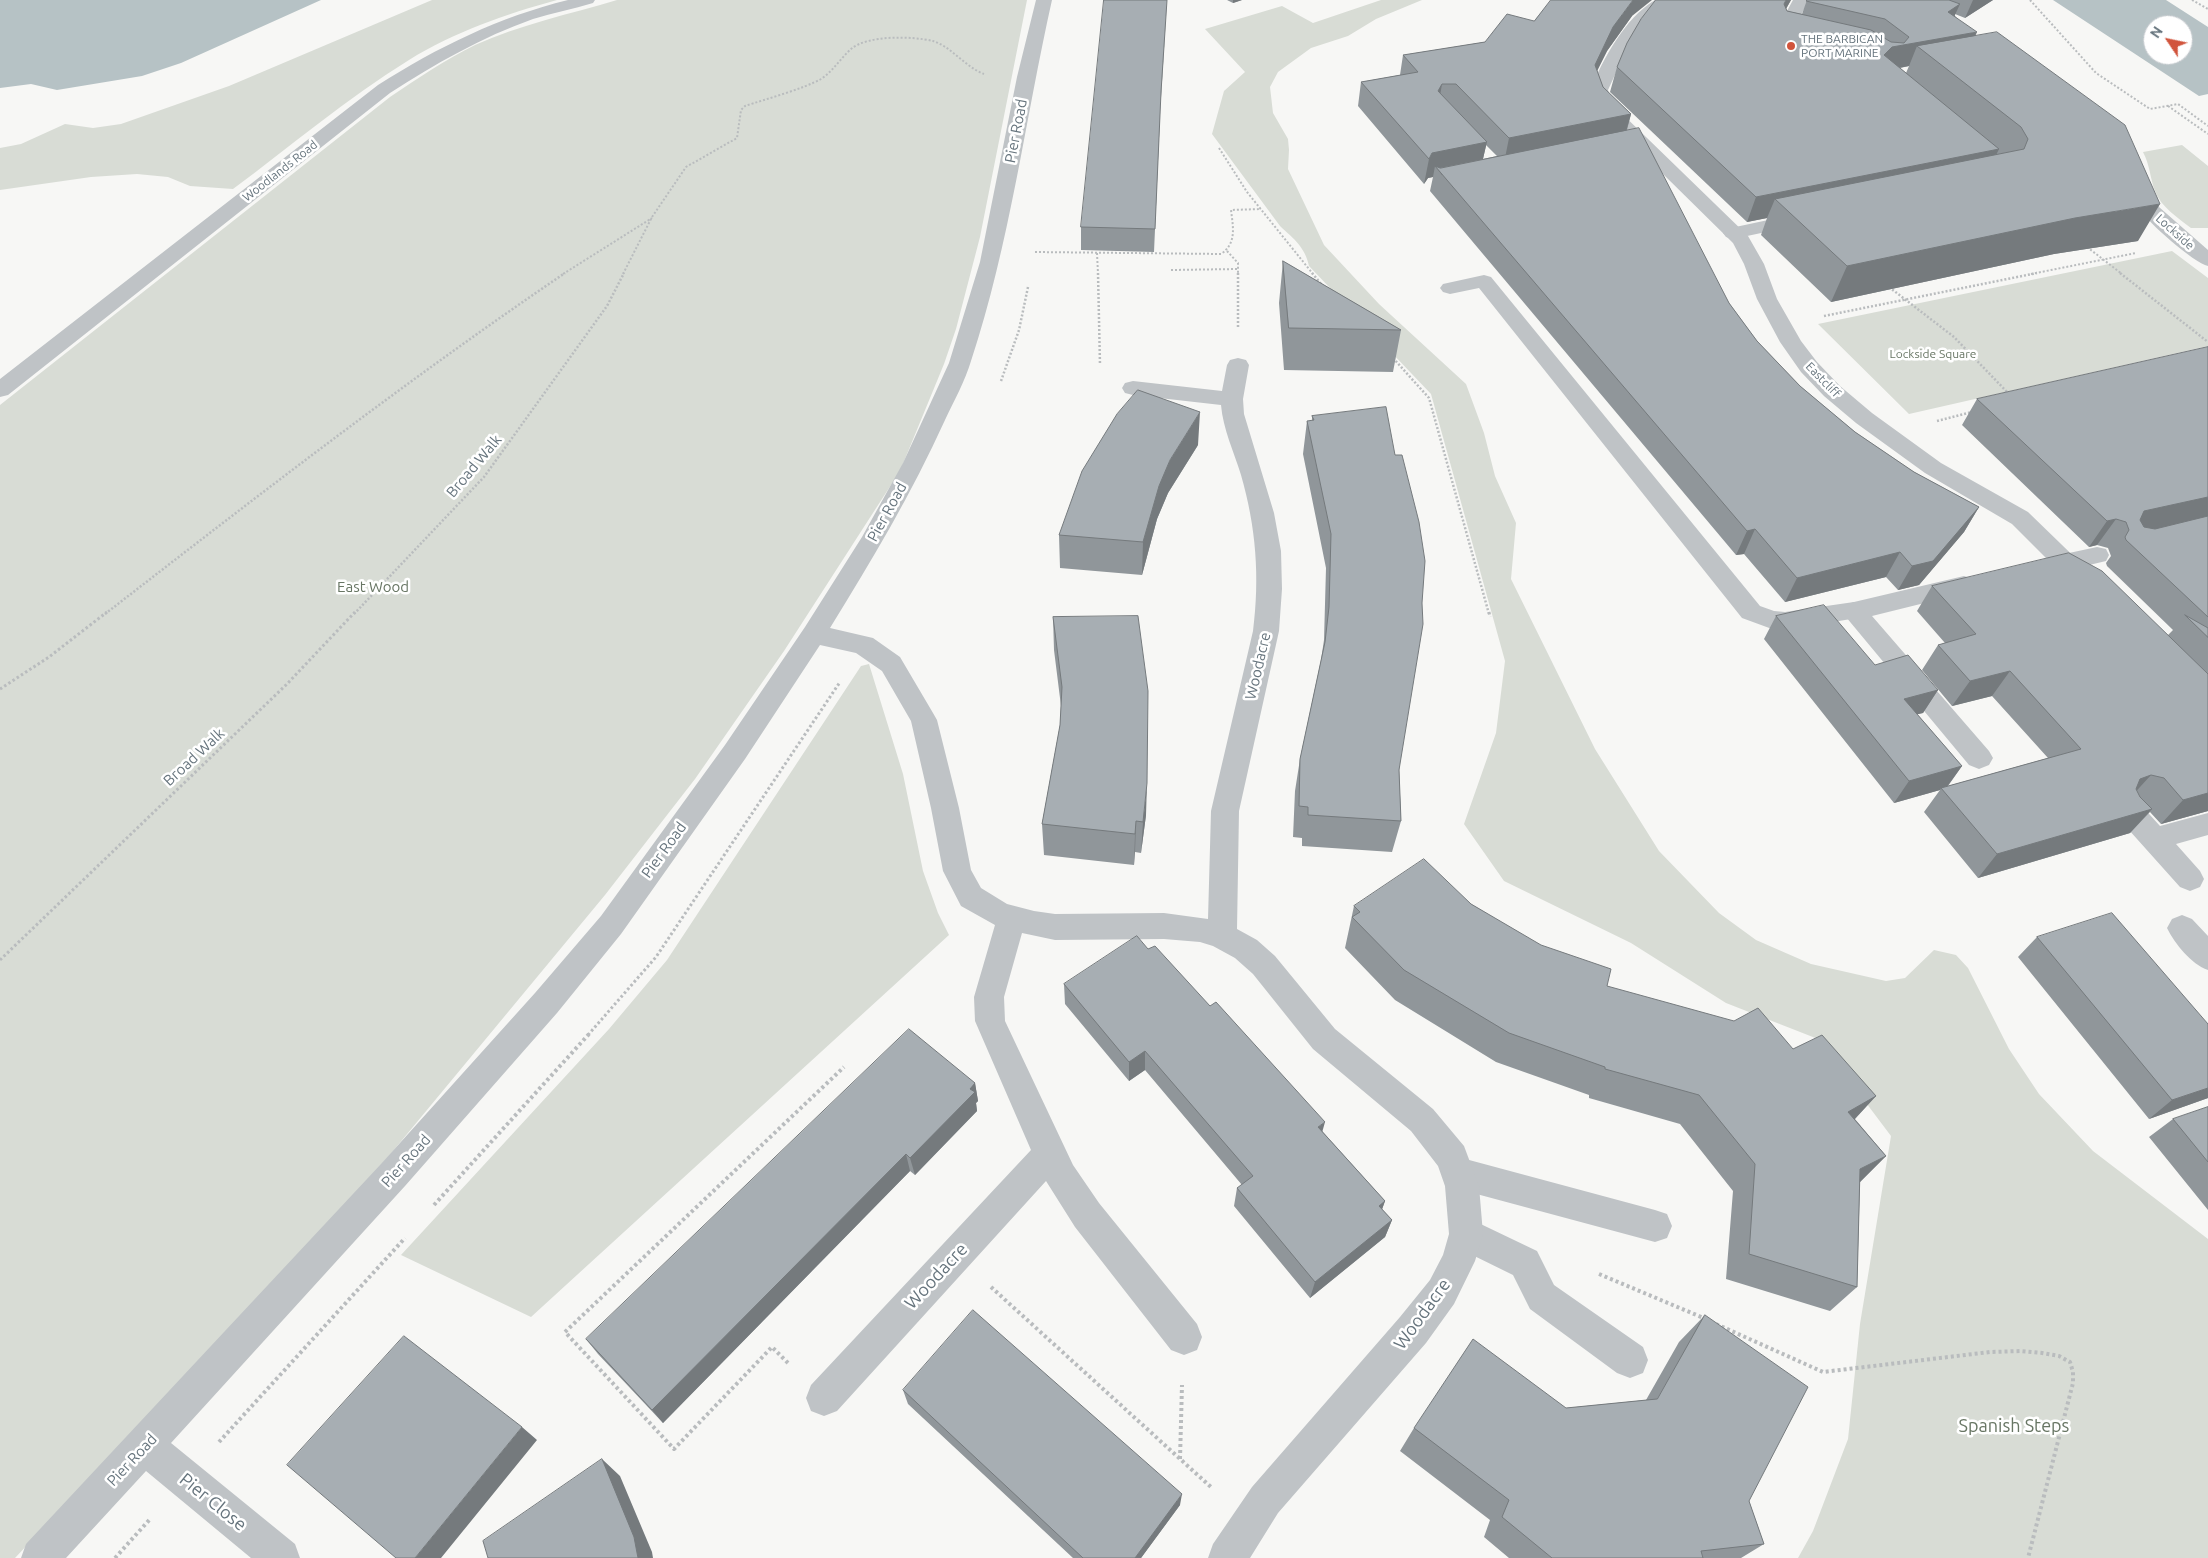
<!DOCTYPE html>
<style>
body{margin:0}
#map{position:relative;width:2208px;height:1558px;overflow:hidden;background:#f7f7f5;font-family:Ubuntu,sans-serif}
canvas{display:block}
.north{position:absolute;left:2143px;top:15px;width:50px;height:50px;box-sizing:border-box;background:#fff;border:1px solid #c2c7cb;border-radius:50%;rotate:304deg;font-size:14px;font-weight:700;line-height:20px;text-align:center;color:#66747d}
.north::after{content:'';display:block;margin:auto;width:18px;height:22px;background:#d1543c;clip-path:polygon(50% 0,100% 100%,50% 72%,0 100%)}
</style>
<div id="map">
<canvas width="2208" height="1558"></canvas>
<div class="north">N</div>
</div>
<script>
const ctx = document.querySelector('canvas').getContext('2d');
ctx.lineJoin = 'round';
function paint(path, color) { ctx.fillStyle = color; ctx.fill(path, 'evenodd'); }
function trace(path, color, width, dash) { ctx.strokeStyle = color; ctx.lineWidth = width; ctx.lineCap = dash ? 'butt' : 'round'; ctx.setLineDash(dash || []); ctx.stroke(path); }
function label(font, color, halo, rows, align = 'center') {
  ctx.font = font + ' Ubuntu,sans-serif'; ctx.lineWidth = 5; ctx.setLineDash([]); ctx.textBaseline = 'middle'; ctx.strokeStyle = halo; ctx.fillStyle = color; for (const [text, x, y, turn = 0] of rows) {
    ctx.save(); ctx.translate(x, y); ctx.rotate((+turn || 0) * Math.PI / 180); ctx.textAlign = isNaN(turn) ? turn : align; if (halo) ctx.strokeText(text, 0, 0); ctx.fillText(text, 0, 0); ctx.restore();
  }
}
const green = new Path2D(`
 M432,0H557C506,14 454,32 409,60C347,98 291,146 233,189L190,186L168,177L137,174L91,177L0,190V148L21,144L65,124L93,128L121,124L229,86Z
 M617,0H1027L980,237L956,329L944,364L900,471L784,651L695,779L605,895L364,1186L15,1558H0V405L390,97C418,78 445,60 475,45C519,25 570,14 617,0Z
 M1381,0H1422L1376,19L1348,36L1311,48L1278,72L1270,87L1273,113L1288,139L1289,150L1288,169L1324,245L1379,304L1466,384L1484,433L1495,476L1516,523L1511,579L1595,749L1659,851L1719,913L1756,940L1811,964L1886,981L1905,978L1934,950L1956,955L1968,968L2009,1049L2039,1094L2093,1151L2208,1239V1558H1798L1813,1531L1848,1439L1860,1324L1891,1136L1818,1039L1726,1003L1631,943L1504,881L1464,824L1496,733L1505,661L1431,394L1309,266C1305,247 1294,239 1280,226L1212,134L1224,91L1245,72L1205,29L1282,6L1313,23Z
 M2182,145L2208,166V228H2191C2178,218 2161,207 2155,191C2150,178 2150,165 2143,152Z
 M2172,251L2208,278V346L1909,414L1818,324Z
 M869,664L903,774L923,871L938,913L949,935L531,1317L401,1255L609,1029L667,960L861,666Z`);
const water = new Path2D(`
 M0,0H321L181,63L142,76L57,90L31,84L0,88Z
 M2053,0H2166L2208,27V94L2199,96ZM2153,25H2183V55H2153Z`);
const pathFar3 = new Path2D(`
 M2030,0L2096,73L2150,109L2178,104L2208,126
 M2192,0L2208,9
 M2168,106L2208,134
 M1219,148L1247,192L1313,274
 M2087,247L2122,274
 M1227,251L1238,263V274
 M1035,252L1221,254C1237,243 1233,227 1231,210L1261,209
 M1097,253L1098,274
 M1171,270L1238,269
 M563,274L652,218
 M623,274L652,217L686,167L737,138L741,110L745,106C766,99 803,89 821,79C833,71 840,59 851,49C867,35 912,36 933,41C952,47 965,67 984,74
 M2031,274L2136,253`);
const pathFar2 = new Path2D(`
 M1098,273L1100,365
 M1238,273V328
 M1312,273L1322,285
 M2120,273L2208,342
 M1889,287L1954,337L2009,394
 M1824,316L2037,273
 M1393,358L1429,398L1489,614
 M1001,381L1019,330L1028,287
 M1937,421L1972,412
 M105,614C256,497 407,380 565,273
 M354,614L484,477L607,306L624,273`);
const pathFar1 = new Path2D(`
 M1489,612L1490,617
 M0,689L49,657L107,612
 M0,960L287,684L355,612
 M588,1035L656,957L840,682`);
const path = new Path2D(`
 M434,1205L589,1034
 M1599,1274L1706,1319
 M991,1287L1212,1488
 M1716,1324L1823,1372L1990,1352L2021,1351L2042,1353L2059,1356L2070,1362L2073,1372V1383L2028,1558
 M788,1363L772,1347L674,1449L565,1332L844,1067
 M219,1442L405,1238
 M1180,1459L1182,1385
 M115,1558L151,1518`);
const lane = new Path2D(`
 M1793,0H1809L1795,26L1808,29L1810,33L1808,37C1798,39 1788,35 1779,33L1777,29Z
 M1801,213L1808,215L1811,219L1808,223L1733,239L1726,237L1723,233L1726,229Z
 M1484,275L1491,277L1760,606L1774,611L1785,612L1854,602L1863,605L1867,611L1863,617L1785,630L1772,629L1742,618L1479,288L1450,294L1443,292L1440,288L1443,284Z
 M2097,547L2106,549L2109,555L2106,561L2064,571L2055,568L2052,562L2055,556Z
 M2130,801L2140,804L2160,826L2208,813V835L2176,844L2200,871L2204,879L2200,887L2190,891L2180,887L2120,820L2116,812L2120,804Z
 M1458,1157L1655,1210L1667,1214L1672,1226L1667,1238L1655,1242L1458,1189L1446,1184L1441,1173L1446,1162Z
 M1466,1217L1537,1251L1554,1285L1643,1347L1648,1360L1643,1373L1630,1378L1617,1373L1530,1309L1513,1275L1454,1246L1449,1234L1454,1222Z`);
const street = new Path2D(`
 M568,0H595L593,3C573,9 553,13 533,19C482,37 435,64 390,93L8,395L0,397V379L378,85C438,47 499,17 568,0Z
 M1036,0H1052C1025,120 1010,244 971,361C965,381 954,401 945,420C912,493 872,560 830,628L873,638L900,657L933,713L937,720L959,808L971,870L981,888L1007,904L1034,911L1055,914L1164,913L1208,919L1211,811L1253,631C1260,577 1256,527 1241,475C1234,452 1223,429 1221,405L1133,395L1125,393L1122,388L1125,383L1133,381L1222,391L1227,365L1230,360L1238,358L1246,360L1249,365L1243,399L1244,414L1274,513L1281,551L1282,589L1279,631L1239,811L1237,929L1257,940L1275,956L1335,1029L1433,1109L1464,1146L1479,1186L1483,1234L1475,1261L1454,1304L1426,1343L1278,1513L1250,1558H1208L1213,1544L1252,1487L1400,1317L1430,1280L1443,1255L1449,1234L1445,1186L1438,1166L1411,1131L1313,1049L1253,974L1235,958L1213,946L1200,942L1164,939L1055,940L1022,933L1004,997L1005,1021L1073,1165L1099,1203L1197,1324L1202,1337L1197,1350L1184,1355L1171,1350L1075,1227L1046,1181L837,1411L824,1416L811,1411L806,1398L811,1385L1031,1150L975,1021L974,997L995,925L961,906L943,871L931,808L911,721L882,671L856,653L820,645L745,759L621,934L557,1013L405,1186L171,1443L295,1544L300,1558H251L146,1471L66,1558H21L26,1544L381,1164L535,993L601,916L725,745L805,627L862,537L903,463L949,363L980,262L1017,77Z
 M1655,0H1674L1651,19L1633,42L1619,66L1608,90L1612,104L1748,236L1764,264L1777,299L1801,341L1817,362L1840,386L1872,413L1941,463L2028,512L2094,576L2097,582L2094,588L2085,591L2076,588L2012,524L1925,473L1856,423L1824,396L1801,372L1780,342L1757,299L1744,264L1733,243L1598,110L1590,90C1604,58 1624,19 1655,0Z
 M2139,174L2146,176L2159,207L2208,250V266C2194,263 2147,222 2140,209C2136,200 2133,189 2130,180L2132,176Z
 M1964,576L1973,579L1976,585L1973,591L1872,616L1989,751L1993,758L1989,765L1979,769L1969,765L1841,611L1845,605L1854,602Z
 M2182,915L2192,919L2208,936V970C2191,964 2175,944 2167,928L2172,919Z`);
const wall = new Path2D(`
 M1227,0H1242L1233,3Z
 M1791,0L1786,9L1787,11L1802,14L1807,0H1993L1965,18L1955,14V16L1975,36L2138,241L2054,254L1831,302L1761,235L1767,218L1747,222L1610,92L1617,67ZM1909,66L1906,73L1900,68Z
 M1632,16L1607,51L1597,71L1603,87L1631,114L1627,130L1729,303L1757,341L1800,386L1855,432L1914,472L1979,507L1964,532L1919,585L1898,590L1886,577L1785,602L1744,554L1736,555L1430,191L1433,177L1428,178L1424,184L1358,106L1361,82L1400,75L1403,55L1485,42L1534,21ZM1486,145L1497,156L1483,159Z
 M1160,114L1154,252L1081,250V227Z
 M1283,261L1401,330L1393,372L1284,370L1279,303Z
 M2208,347V811L2161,824L2150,812L2130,833L1978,878L1924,812L1940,790L1894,803L1764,639L1776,616L1875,665L1938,690L1923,713L1917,714L1962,766L1948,786L2048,758L1992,696L1952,706L1922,670L1938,645L1945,643L1917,611L1932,586L2168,635L2173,630L2107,566L2106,563L2111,556L2108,548L2097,545L2089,547L1962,425L1977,399Z
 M1386,407L1401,821L1392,852L1302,846V838L1293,837L1295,791L1300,759L1321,660L1324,640L1326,568L1303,454L1307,421H1312V416Z
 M1198,445L1168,493L1157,519L1142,575L1060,568L1059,535Z
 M1053,617L1146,815L1141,853L1135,852L1134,865L1044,855L1042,824L1060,725L1061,706L1054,650Z
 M1471,904L1607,986L1793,1049L1876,1096L1855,1119L1886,1156L1860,1182L1857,1287L1830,1311L1726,1279L1733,1191L1680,1124L1589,1098V1095L1496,1062L1395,1000L1345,948L1354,906Z
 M2037,937L2208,1024V1098L2149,1119L2018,957Z
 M1148,949L1322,1131L1385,1201L1382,1209L1392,1220L1385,1237L1310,1298L1234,1206L1237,1188L1242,1185L1145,1070L1129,1081L1065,1004L1064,984Z
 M975,1083L978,1101L976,1103L977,1111L915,1175L910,1171L663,1423L598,1354L586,1339Z
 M2208,1107V1210L2149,1137L2173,1119Z
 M1705,1315L1749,1501L1764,1544L1741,1558H1509L1484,1537L1490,1520L1400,1451L1414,1428L1566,1408L1646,1400L1679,1342Z
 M903,1390L1180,1505L1141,1558H1073L908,1404Z`);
const shadedWall = new Path2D(`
 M1167,0L1160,114L1154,252L1161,92Z
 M1233,0H1242L1233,3Z
 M1633,0H1652L1632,16L1607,51L1588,89L1595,65L1613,27Z
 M1786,0H1791L1775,28L1784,4Z
 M1973,0H1993L1965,18Z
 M1960,4L1949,28L1948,12Z
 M1977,32L1966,56L1917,46L1909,66L1882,71L1884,55L1892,47Z
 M1442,84L1438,108V91Z
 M1631,114L1624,139L1504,163L1509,138Z
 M1487,142L1481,167L1442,175L1435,166L1433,177L1428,178L1424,184L1429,159L1432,153Z
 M1999,149L1987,174L1775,199L1767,218L1747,222L1756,197Z
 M2160,204L2138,241L2054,254L1831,302L1847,266L2075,218Z
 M1200,412L1198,445L1168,493L1157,519L1142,575L1143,542L1159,486L1170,460Z
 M2208,497V518L2126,537L2144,511Z
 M1979,507L1964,532L1919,585L1898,590L1912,566Z
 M2116,519L2097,545L2089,547L2107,521Z
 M1755,529L1744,554L1736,555L1747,531Z
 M1900,552L1886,577L1785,602L1797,578Z
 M2010,671L1992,696L1952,706L1970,681Z
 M1938,690L1923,713L1889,721L1904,699Z
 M1962,766L1946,788H1941L1940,790L1894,803L1909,781Z
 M2151,775L2129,799L2140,779Z
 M1147,783L1146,815L1141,853L1143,822Z
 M2208,793V811L2161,824L2183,800Z
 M2152,809L2130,833L1978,878L1997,854Z
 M1136,821L1135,852L1134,865L1135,834Z
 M1145,1051V1070L1129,1081V1062Z
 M975,1083L978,1101L976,1103L977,1111L915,1175L910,1158Z
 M2208,1088V1098L2149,1119L2172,1100Z
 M1876,1096L1850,1124L1848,1112Z
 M1325,1122L1320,1140L1318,1127Z
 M906,1154L910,1171L663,1423L652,1410Z
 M1886,1156L1859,1183L1860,1169Z
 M1385,1201L1379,1218V1206Z
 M1392,1220L1385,1237L1310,1298L1315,1282Z
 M522,1427L537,1440L441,1558H415Z
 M602,1459L620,1476L652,1552L653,1558H638Z
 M1182,1494L1180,1505L1141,1558H1135Z`);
const building = new Path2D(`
 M1104,0H1167L1161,92L1155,229L1081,227Z
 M1551,0H1633L1613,27L1595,65L1603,87L1631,114L1509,138L1456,84H1442L1438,91L1487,142L1432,153L1429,159L1361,82L1418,72L1403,55L1485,42L1507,14L1534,21Z
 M1656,0H1786L1784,4L1787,11L1871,30L1891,42L1904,43L1909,37L1885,19L1806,1L1807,0H1949L1960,4L1948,12L1977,32L1892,47L1884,55L1999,149L1756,197L1617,67L1627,43L1641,19Z
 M1997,32L2125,125L2160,204L2075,218L1847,266L1775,199L2024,149L2028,139L2021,127L1917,46Z
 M1639,128L1729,303L1757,341L1800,386L1855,432L1914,472L1979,507L1933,561L1912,566L1900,552L1797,578L1755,529L1747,531L1435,166L1440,168Z
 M1283,261L1401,330L1289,328Z
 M2208,347V497L2144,511L2140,520L2144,527L2155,529L2208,516V617L2126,540L2125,537L2129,530L2126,522L2116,519L2107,521L1977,399Z
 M1138,390L1200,412L1170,460L1159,486L1143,542L1059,535L1082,471L1117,414Z
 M1386,407L1395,455H1402L1419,522L1425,561L1422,603L1423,624L1399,770L1401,821L1308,815V807L1299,806L1300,759L1325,642L1329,607L1331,534L1307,421L1314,420L1312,416Z
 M2069,553L2102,571L2208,674V793L2183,800L2164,778L2151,775L2140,779L2136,789L2140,797L2152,809L1997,854L1941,788L2081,749L2010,671L1970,681L1938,645L1976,634L1932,586Z
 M1824,605L1875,665L1908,655L1938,690L1904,699L1962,766L1909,781L1776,616Z
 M2185,615L2208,628V637Z
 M1138,616L1148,691L1147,783L1143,822L1136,821L1135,834L1042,824L1060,725L1062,687L1053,617Z
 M1424,859L1471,904L1541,945L1611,969L1607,986L1734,1021L1758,1008L1793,1049L1822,1035L1876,1096L1848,1112L1886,1156L1860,1169L1857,1287L1749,1254L1755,1164L1699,1095L1605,1069V1067L1509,1033L1404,970L1352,917L1360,912L1354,906Z
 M2112,913L2208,1024V1088L2172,1100L2037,937Z
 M1137,936L1148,949L1155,946L1210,1006L1216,1002L1325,1122L1318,1127L1385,1201L1379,1206L1392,1220L1315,1282L1237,1188L1253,1176L1145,1051L1129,1062L1064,984Z
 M909,1029L975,1083L970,1089L975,1092L910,1158L906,1154L652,1410L586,1339Z
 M2208,1107V1162L2173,1119Z
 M973,1310L1182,1494L1135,1558H1083L903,1390Z
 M1705,1315L1808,1387L1749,1501L1764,1544L1701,1551L1703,1558H1552L1502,1517L1509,1500L1414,1428L1473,1339L1566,1408L1657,1399Z
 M404,1336L522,1427L415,1558H396L287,1465Z
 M602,1459L634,1537L638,1558H488L483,1541Z`);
const markers = [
 [1791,46,5,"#d1543c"]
];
const farPoinames = [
 ["THE BARBICAN",1801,39],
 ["PORT MARINE",1801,53]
];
const farStreetnames = [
 ["Woodlands Road",280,171,-38],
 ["Lockside",2175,232,42],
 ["Eastcliff",1823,380,46]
];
const farParknames = [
 ["Lockside Square",1933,354]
];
const streetNames = [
 ["Pier Road",1016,131,-79],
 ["Broad Walk",474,466,-50],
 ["Pier Road",887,512,-61],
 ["Woodacre",1258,666,-77],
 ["Broad Walk",194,757,-43],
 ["Pier Road",664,850,-54],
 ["Pier Road",406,1161,-48],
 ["Pier Road",132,1460,-47]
];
const parkNames = [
 ["East Wood",373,587]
];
const nearStreetnames = [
 ["Woodacre",936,1276,-47],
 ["Woodacre",1422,1314,-54],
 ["Pier Close",213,1502,39]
];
const nearParknames = [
 ["Spanish Steps",2014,1426]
];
paint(green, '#d8dcd5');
paint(water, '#b6c2c5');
trace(pathFar3, '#b9bcbe', 2, [2, 2]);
trace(pathFar2, '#b9bcbe', 2.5, [2, 2]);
trace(pathFar1, '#b9bcbe', 3, [2.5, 2.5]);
trace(path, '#b9bcbe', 4, [3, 3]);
paint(lane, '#bfc3c6');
paint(street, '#bfc3c6');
paint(wall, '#90969a');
paint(shadedWall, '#757a7d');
paint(building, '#a7aeb3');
trace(building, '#757a7d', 1);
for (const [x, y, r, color] of markers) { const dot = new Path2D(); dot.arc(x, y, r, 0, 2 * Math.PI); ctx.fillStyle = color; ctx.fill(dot); trace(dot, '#fff', 2); }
label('12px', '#66747d', '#fff', farPoinames, 'left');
label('12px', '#66747d', '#fff', farStreetnames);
label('12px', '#687664', '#fff', farParknames);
label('15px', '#66747d', '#fff', streetNames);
label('15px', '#687664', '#fff', parkNames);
label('18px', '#66747d', '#fff', nearStreetnames);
label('18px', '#687664', '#fff', nearParknames);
</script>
